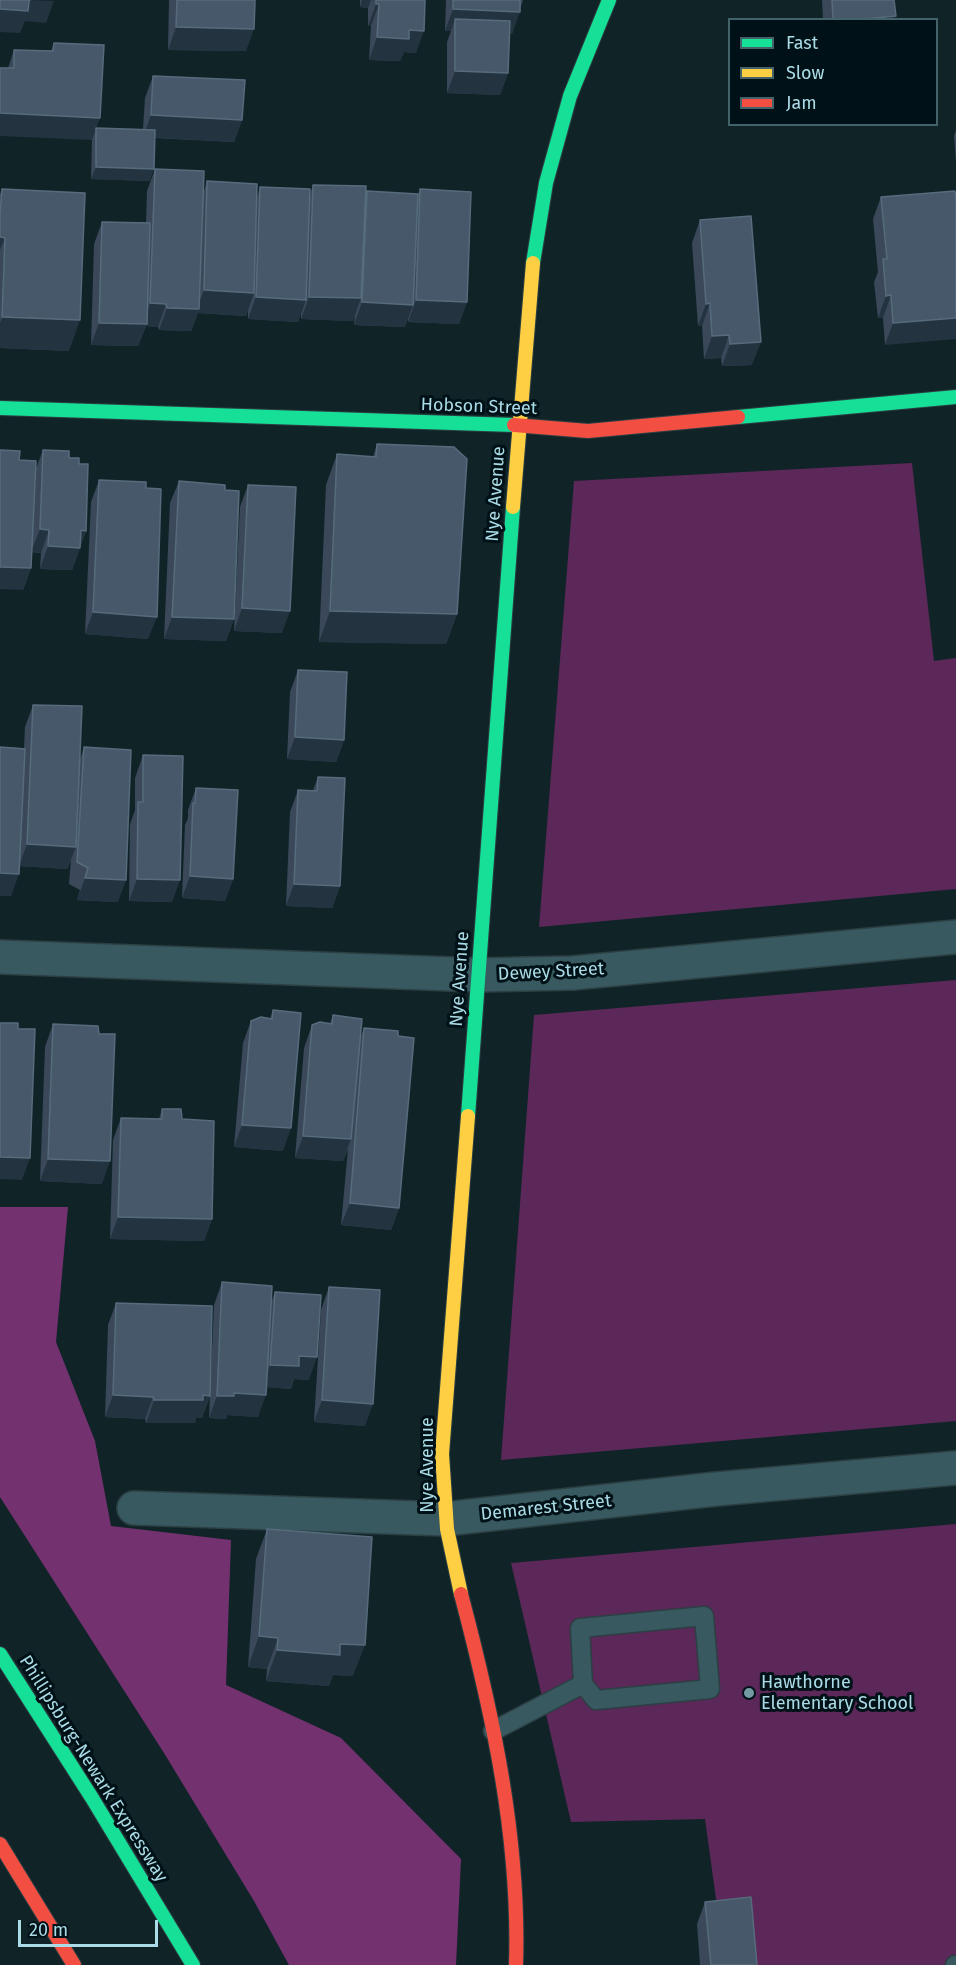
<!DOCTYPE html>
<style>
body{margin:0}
#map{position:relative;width:956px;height:1965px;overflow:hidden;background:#102428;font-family:"Fira Sans",sans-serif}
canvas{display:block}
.legend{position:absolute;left:728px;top:18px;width:210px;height:108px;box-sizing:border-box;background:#001217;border:2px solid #44626a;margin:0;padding:8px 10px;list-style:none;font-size:18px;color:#aadbe6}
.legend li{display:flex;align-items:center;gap:12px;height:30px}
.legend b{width:30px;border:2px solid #44626a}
.scale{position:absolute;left:18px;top:1920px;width:140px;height:27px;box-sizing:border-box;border:3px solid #aadbe6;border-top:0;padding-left:8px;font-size:18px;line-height:21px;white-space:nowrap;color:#aadbe6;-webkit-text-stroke:4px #001217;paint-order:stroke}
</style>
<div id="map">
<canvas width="956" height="1965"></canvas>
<ul class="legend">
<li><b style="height:8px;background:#16e098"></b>Fast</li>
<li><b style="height:8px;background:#ffcf43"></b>Slow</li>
<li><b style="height:8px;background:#f24e42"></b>Jam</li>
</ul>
<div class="scale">20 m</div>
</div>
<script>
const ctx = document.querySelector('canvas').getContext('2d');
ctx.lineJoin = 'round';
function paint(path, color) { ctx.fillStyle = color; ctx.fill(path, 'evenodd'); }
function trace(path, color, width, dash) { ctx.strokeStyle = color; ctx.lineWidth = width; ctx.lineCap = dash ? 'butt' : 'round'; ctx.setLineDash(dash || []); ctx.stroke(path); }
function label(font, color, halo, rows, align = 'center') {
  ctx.font = font + ' "Fira Sans",sans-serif'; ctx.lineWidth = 6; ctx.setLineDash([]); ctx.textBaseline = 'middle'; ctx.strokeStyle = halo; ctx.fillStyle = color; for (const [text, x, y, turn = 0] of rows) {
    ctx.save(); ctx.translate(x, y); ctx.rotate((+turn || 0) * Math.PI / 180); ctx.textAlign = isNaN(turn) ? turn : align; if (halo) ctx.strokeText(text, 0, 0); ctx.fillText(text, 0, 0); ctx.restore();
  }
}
const green = new Path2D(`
 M912,463L934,661L956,658V889L539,927L574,481Z
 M956,980V1421L501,1460L534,1015Z
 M956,1524V1965H747L719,1921L705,1819L571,1822L511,1563Z`);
const forest = new Path2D(`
 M0,1207H68L56,1342L95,1441L111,1526L231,1540L226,1685L341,1738L461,1859L456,1965H289L254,1901L164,1753L0,1497Z`);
const lane = new Path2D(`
 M493,1731L583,1684L580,1628L704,1616L710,1689L596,1700L583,1684
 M955,1965H956`);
const street = new Path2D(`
 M0,957L478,975L573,973L956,937
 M134,1508L445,1519L716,1489L956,1468`);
const fast = new Path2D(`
 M533,263L546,183L570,96L609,0
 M0,408L514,425
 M738,417L956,397
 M468,1116L513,507
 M0,1654L92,1798L193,1965`);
const slow = new Path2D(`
 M513,507L533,263
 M461,1594L447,1529L442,1454L468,1116`);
const jam = new Path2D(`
 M514,425L588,431L738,417
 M461,1594C493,1715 520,1839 516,1965
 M0,1844L74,1965`);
const wall = new Path2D(`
 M169,0H255L246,51L168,50Z
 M360,0H425L416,53L404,52L400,61L369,60L371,26H368V8L360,7Z
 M446,0H523L512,34H509L508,73L500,95L447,93V42L451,31H445Z
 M822,0H894V20H823Z
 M54,43L96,128L143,129L145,98L153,76L242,120L234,142L155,138L150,181L91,179L92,140L8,68L14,50L51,51Z
 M956,130V162L954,136Z
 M155,169L204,191L207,181L257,197L260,187L310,194L313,185L365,197L367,191L417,197L420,189L467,302L459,324L408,322V318L405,327L354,325L355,315L353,321L301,319V313L298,322L248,319V310L246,316L198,313L191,331L159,330L158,327L146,326L138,346L91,345L94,244L102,222L146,223L147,191Z
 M2,189L69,351L0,348V194Z
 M955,191L885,345L883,318H878L874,282L878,272L873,219L881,197Z
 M700,220L752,365L722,366L721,358L704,359L702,326H698L692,243Z
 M377,444L457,614L446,644L319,642L326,485L337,454L373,457Z
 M43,450L69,458L79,464L86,531L72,570L40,569L41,553L32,552L31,568L23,590L19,460L35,471Z
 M99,480L146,488L148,639L85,634L91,502Z
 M179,481L225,490L234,619L226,641L164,639L170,503Z
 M248,485L282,633L234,631L240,507Z
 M298,670L344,740L336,762L287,759L290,692Z
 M33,705L80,759L84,747L118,902L77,900L80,890L69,884L71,860L67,869L19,866L11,896H0V747L24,748L25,727Z
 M143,755L172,902L129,901L130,824L135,810V778Z
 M318,777L340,886L332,908L286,906L290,812L298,790H313Z
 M196,788L233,879L225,901L182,898L185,825L188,818V810Z
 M273,1010L283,1151L234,1147L243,1043L251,1021L270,1019Z
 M333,1015L361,1036L364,1028L399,1208L391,1230L341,1225L348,1149L343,1161L295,1158L304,1048L312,1025L330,1024Z
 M53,1024L102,1184L40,1181L45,1047Z
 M162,1109L182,1119L212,1219L204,1241L110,1239L113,1140L121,1118L159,1119Z
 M222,1282L271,1302L275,1292L309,1380L294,1379L291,1389L267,1387L258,1417L227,1415L226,1419L209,1418L214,1305Z
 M329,1287L365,1426L314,1422L321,1310Z
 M116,1303L210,1396L202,1418H196L195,1423H146L145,1419L105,1417L108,1325Z
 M267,1529L353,1676L333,1675L329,1686L266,1681L267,1669L248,1667L256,1559Z
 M705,1902L757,1965H700L697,1924Z`);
const shadedWall = new Path2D(`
 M30,0L54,1L46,23L25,21L20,33L0,32V9Z
 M362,0H371L368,8L360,7Z
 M376,4H379L371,26H368Z
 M453,9L520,12L512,34L455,32V19L451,31H445Z
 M896,16L894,20H854Z
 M176,27L254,29L246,51L168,50Z
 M409,30L424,31L416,53L404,52L400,61L369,60L377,37Z
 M455,71L508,73L500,95L447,93Z
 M0,113L100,118L92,140L0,136Z
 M151,115L242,120L234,142L143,137Z
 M96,167L154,169L150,181L91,179Z
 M0,237L5,238L0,250Z
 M204,290L254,293L246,316L198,313L191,331L159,330L167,308L197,309Z
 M891,295L883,318H878L886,296Z
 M256,297L306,300L298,322L248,319Z
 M309,297L361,298L353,321L301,319Z
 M416,300L467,302L459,324L408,322Z
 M362,302L413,305L405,327L354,325Z
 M150,303L166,304L158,327L146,326L138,346L91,345L99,323L143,324Z
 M710,303L702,326H698L706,304Z
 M2,317L80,320L69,351L0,348V323Z
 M956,318V339L885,345L893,323Z
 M729,335L721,358L704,359L712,336Z
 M761,342L752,365L722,366L730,344Z
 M40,529L49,530L41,553L31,552Z
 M81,530L86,531L72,570L40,569L48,546Z
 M0,567L31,568L23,590L0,589Z
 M242,608L290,611L282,633L234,631Z
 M330,611L457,614L446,644L319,642Z
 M93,612L157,617L148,639L85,634Z
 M172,617L234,619L226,641L164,639Z
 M295,737L344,740L336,762L287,759Z
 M27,844L76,847L67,869L19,866Z
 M0,873L19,874L11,896H0Z
 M190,876L233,879L225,901L182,898Z
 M85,878L126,880L118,902L77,900Z
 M137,879L180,880L172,902L129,901Z
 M294,884L340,886L332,908L286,906Z
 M242,1125L291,1128L283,1151L234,1147Z
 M303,1136L351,1139L343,1161L295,1158Z
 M0,1157L30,1158L22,1180L0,1179Z
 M48,1159L110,1161L102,1184L40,1181Z
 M350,1203L399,1208L391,1230L341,1225Z
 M118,1217L212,1219L204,1241L110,1239Z
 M299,1356L317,1357L309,1380L294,1379L291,1389L262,1387L270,1365Z
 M234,1393L266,1395L258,1417L227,1415L226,1419L209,1418L217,1396Z
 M113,1395L153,1397L145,1419L105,1417Z
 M203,1395L210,1396L202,1418H196L195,1423H146L154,1400Z
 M322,1400L373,1404L365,1426L314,1422Z
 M259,1636L278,1638L267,1669L248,1667Z
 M340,1644L365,1645L353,1676L333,1675L329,1686L266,1681L277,1650Z`);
const building = new Path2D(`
 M0,0H30L29,1L28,11L0,9Z
 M177,0H255L254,29L176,27Z
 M376,0H425L424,31L409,30V39L377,37L379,4H376Z
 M453,0H520V12L453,9Z
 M832,0H894L896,16L854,20H833Z
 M455,19L510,21L508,73L455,71Z
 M54,43L104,45L100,118L0,113V68H14V50L53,51Z
 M153,76L245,80L242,120L151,115Z
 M96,128L155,130L154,169L96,167Z
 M155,169L204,171L199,309L167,308L166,304L150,303Z
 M207,181L257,184L254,293L204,290Z
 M313,185L366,186L361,298L309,297Z
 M260,187L310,189L306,300L256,297Z
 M2,189L85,193L80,320L2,317L5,238L0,237V214Z
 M420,189L471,192L467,302L416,300Z
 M367,191L418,194L413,305L362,302Z
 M955,191L956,201V318L893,323L891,295L886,296L883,259H887L881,197Z
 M751,216L761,342L730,344L729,335L712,336L710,303L706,304L700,220Z
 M102,222L150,223L147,324L99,323Z
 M377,444L454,447L467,459L457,614L330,611L337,454L376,457Z
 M0,450L20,451L19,460L36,461L31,568L0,567Z
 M43,450L69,451V458H79V464H88L86,531L81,530L80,548L48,546L49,530L40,529Z
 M99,480L146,482V488L161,489L157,617L93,612Z
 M179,481L225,485V490L239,491L234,619L172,617Z
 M248,485L296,487L290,611L242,608Z
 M298,670L347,672L344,740L295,737Z
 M33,705L82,706L76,847L27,844Z
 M0,747L25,749L19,874L0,873Z
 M84,747L131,750L126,880L85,878L88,868L77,862Z
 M143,755L183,756L180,880L137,879L138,802H143Z
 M318,777L345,778L340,886L294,884L298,790L317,791Z
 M196,788L238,790L233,879L190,876L193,803H195Z
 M273,1010L301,1013L291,1128L242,1125L251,1021L261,1017L272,1019Z
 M333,1015L362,1019L351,1139L303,1136L312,1025L320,1022L332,1024Z
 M0,1023H18V1029H35L30,1158L0,1157Z
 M53,1024L98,1026L99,1034H115L110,1161L48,1159Z
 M364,1028L398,1031V1036L414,1038L399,1208L350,1203Z
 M162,1109H181L182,1119L214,1121L212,1219L118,1217L121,1118L162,1119Z
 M222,1282L272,1286L266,1395L234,1393V1396H217Z
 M329,1287L380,1290L373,1404L322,1400Z
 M275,1292L321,1295L317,1357L299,1356V1366L270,1365Z
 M116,1303L212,1306L210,1396L203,1395V1400H154L153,1397L113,1395Z
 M267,1529L372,1537L365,1645L340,1644V1655L277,1650L278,1638L259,1636Z
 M751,1897L757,1965H711L705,1902Z`);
const markers = [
 [749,1693,6,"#749ba4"]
];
const streetNames = [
 ["Hobson Street",479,407,2],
 ["Nye Avenue",496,494,-86],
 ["Dewey Street",551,972,-3],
 ["Nye Avenue",460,979,-86],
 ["Nye Avenue",428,1465,-90],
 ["Demarest Street",546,1508,-6],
 ["Phillipsburg-Newark Expressway",93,1769,58]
];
const poiNames = [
 ["Hawthorne",761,1683],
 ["Elementary School",761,1704]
];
paint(green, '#5c2759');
paint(forest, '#743170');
trace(lane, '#2c3f43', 21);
trace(street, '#2c3f43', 36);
trace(fast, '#2c3f43', 16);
trace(slow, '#2c3f43', 16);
trace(jam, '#2c3f43', 16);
trace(lane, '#37595f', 18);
trace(street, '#37595f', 33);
trace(fast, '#16e098', 14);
trace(slow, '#ffcf43', 14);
trace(jam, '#f24e42', 14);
paint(wall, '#3a485a');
paint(shadedWall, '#243340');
paint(building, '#46586a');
trace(building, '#566c7d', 1.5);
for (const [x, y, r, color] of markers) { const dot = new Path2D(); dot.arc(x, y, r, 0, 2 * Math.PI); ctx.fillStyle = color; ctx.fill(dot); trace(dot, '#001217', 2); }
label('18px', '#aadbe6', '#001217', streetNames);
label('18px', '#aadbe6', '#001217', poiNames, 'left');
</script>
